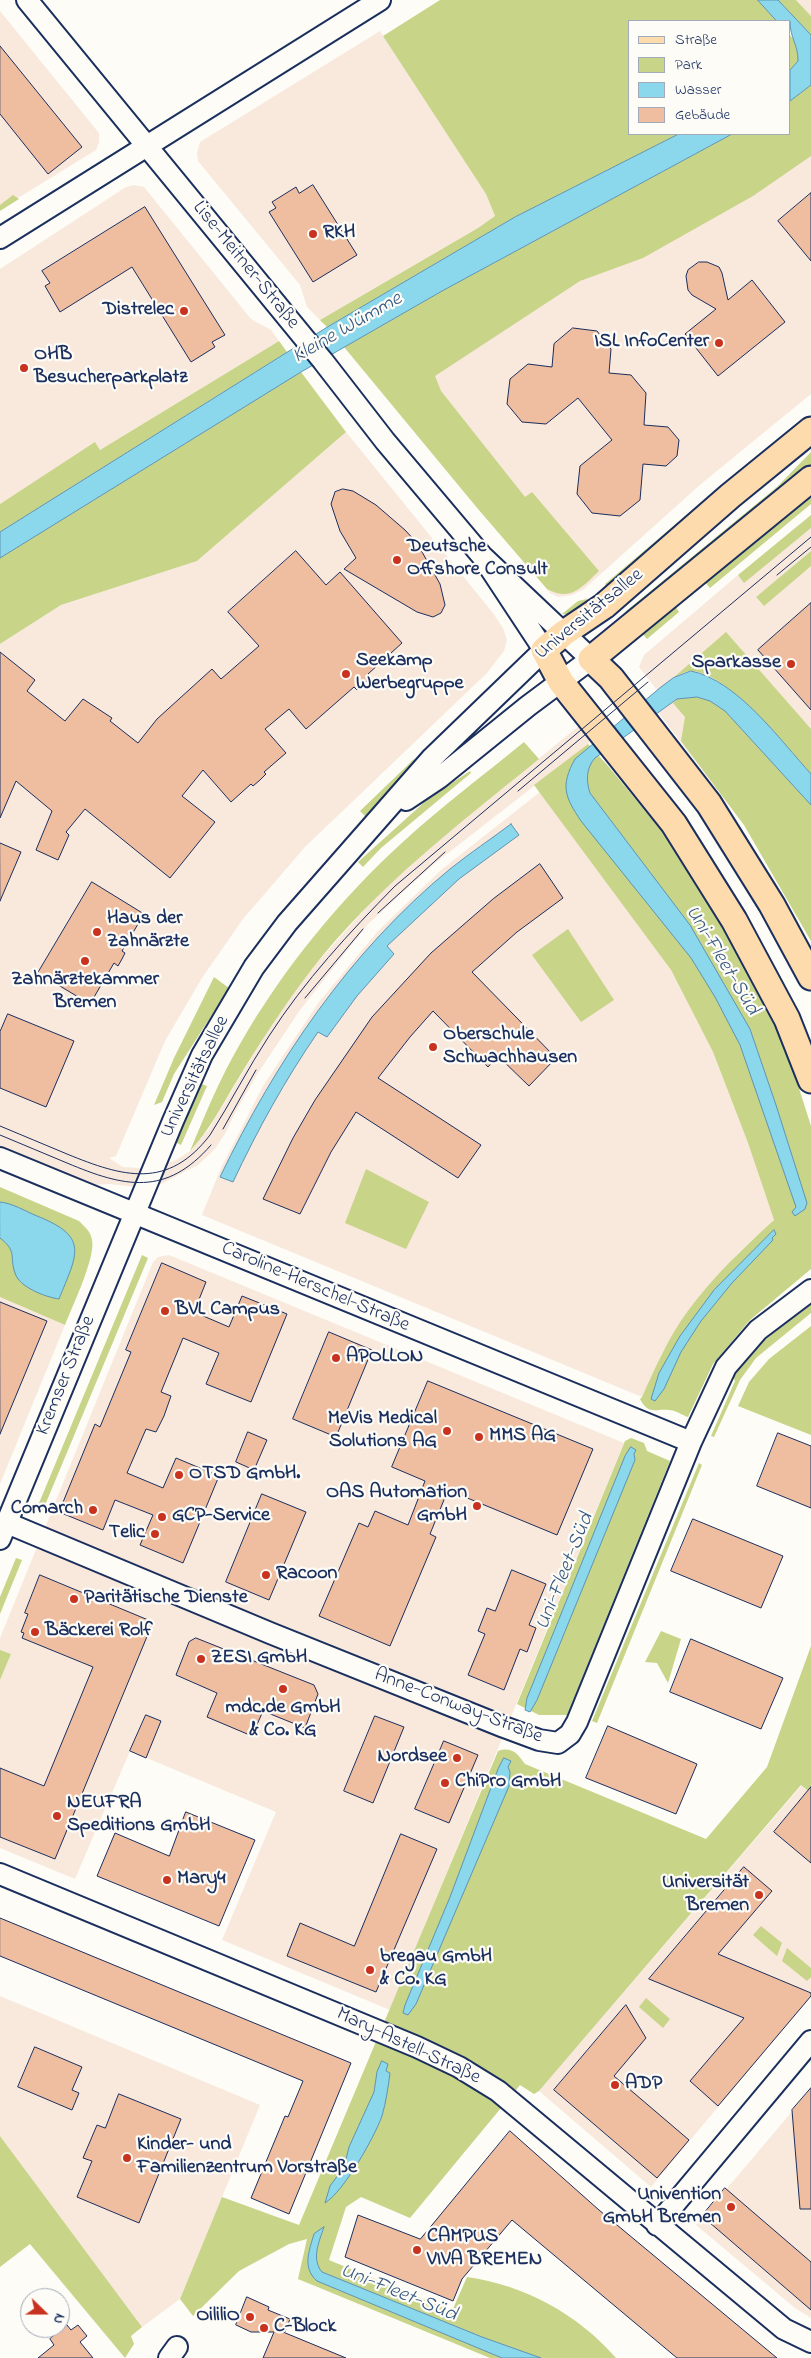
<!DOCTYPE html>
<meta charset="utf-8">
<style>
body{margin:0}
#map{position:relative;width:811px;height:2358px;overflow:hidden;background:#fdfcf7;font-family:"Indie Flower",sans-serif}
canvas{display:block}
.legend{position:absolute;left:628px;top:20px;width:162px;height:115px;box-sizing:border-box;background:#fdfcf7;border:1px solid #a3aaba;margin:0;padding:6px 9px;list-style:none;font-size:15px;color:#1b2f5e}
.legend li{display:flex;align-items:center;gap:10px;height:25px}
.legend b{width:25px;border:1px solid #a3aaba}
.north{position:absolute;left:20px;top:2288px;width:50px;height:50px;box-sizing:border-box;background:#fdfcf7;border:1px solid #a3aaba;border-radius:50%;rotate:112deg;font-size:14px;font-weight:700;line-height:20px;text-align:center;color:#1b2f5e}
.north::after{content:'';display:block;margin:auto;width:18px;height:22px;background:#c8321e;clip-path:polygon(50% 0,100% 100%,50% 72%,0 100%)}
</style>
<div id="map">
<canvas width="811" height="2358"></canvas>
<ul class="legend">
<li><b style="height:6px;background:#fedbac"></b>Straße</li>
<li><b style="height:14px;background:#c8d488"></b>Park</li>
<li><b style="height:14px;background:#8bd7ec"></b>Wasser</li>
<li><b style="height:14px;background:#efbea0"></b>Gebäude</li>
</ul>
<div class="north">N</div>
</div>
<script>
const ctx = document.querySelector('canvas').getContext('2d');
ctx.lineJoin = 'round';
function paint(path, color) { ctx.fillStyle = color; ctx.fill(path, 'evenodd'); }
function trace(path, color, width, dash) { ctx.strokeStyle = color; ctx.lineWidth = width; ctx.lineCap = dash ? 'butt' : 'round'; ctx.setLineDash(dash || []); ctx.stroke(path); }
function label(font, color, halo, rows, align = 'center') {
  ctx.font = font + ' "Indie Flower",sans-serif'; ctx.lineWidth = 4.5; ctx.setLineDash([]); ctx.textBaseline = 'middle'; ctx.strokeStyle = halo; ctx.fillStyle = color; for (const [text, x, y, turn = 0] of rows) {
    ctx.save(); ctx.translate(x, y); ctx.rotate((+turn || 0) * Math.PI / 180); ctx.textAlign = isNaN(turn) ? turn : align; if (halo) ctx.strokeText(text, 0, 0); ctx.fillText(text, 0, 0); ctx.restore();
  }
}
const built = new Path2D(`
 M796,0H811V16Z
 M0,11L99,133V142L96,150L0,209Z
 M380,31L486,194L495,216L478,228L320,320L307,307L300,285L198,161L197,153L200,142Z
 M811,135V394L701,484L584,589L572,595L558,597L550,593L371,379L423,348Z
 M134,185L144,187L251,319L271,330L279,341L100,450L95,443L0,504V269L126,187Z
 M346,432L493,613L503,628L507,640L504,651L487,673L305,847L243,919L202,978L165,1041L116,1156L109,1158L123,1167L153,1169L178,1159L190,1151L208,1130L276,1017L313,967L376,897L434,844L580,725L592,738L588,744L434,864L368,924L300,1010L256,1076L235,1113L225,1134L214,1150L198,1165L161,1184L145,1188L109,1184L96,1185L0,1147V644L61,605L197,561Z
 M811,528V551L756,597L761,603L811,562V941L744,825L647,698L657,690L639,667L644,655L738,575L744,582Z
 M540,792L671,970L713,1052L748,1143L774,1220L738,1253L687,1312L662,1353L642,1397L202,1215L221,1168L263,1086L319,1002L378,931L441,870Z
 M169,1255L624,1443L390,2010L222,1940L276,1812L130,1751L75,1879L0,1848V1680L11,1654L0,1650V1638L153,1262L158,1257Z
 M0,1297L65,1325L0,1484Z
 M802,1785L811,1793V1996L651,2187L539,2091Z
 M0,1996L260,2105L180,2299L142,2327L0,2136Z
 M811,2089V2318L795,2308L696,2225Z`);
const green = new Path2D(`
 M440,0H758L777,21H630V134H679L515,217L327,327L320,320L478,228L495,216L486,194L383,36Z
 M778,0H796L811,16V35Z
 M790,35C797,43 798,51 798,61L790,70Z
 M811,85V156L753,196L643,258L580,281L435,376L441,391L525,497L532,492L599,571C582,587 571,602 547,589L478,509L344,347L442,291L732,134H790V101Z
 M13,195L19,199L0,211V205Z
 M279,341L287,352L0,532V504L95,442L100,450Z
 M301,372L346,432L197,561L61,605L0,644V558Z
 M811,452V468L629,618L625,612L777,487Z
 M811,493V504L710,588L704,581Z
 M703,501L708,506L609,589L605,584Z
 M811,515V528L744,583L738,575Z
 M811,551V566L764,606L756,597Z
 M587,599L591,602L573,615L562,614L578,601Z
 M675,606L679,612L647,639L642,633Z
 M726,632L811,729V774C787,747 728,672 691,671C685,671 679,675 673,678Z
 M697,697L710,701L725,711L811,805V941L744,825L681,741L685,717L673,703L677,699Z
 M524,742L539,759C459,824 376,887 312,969C285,1004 261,1041 238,1079C223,1103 210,1130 190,1151C205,1115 220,1078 240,1044C283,969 340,899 404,841C442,806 484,775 524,742Z
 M588,744L609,767L669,840L721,919L752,974L789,1057L811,1126V1269L750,1320L713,1364L688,1417C682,1415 675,1410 669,1410C656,1408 649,1416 640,1399L642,1397C655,1368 668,1338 687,1312C712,1278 743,1248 774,1220L748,1143L713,1052L671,970L534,785Z
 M414,759L419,765L368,819L360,811Z
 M470,771L471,773L381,848L363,867L358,862L429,798Z
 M568,929L614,1000L581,1022L532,955Z
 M214,977L229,988L174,1074L162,1102L154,1105L174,1058Z
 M199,1083L207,1086L181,1145L175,1142Z
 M366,1169L429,1202L406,1249L345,1223Z
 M0,1187L79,1221C85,1227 91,1232 92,1240C96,1257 72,1307 65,1325L0,1297Z
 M142,1255L148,1258L43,1510L37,1508Z
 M811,1305V1313L756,1358L740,1380L714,1437L711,1436L735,1381L733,1376C750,1346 784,1326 811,1305Z
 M811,1326V1435L738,1406L749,1382L769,1359Z
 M631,1438L644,1443L647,1451L670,1461L567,1715H539L517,1704L625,1441Z
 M699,1463L702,1465L597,1723L592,1721Z
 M16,1558L22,1560L0,1614V1597Z
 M661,1631L681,1639L668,1683L657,1663L645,1662Z
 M811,1646V1793L801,1785L539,2091L534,2094L520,2085L410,2218L361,2197L346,2207L329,2260L452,2311L467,2277C524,2285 578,2314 616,2358H490L298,2279L307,2239L289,2244L239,2271L193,2316L180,2299L222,2197L299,2225L498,1751C512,1746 518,1754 525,1764L706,1839L767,1767Z
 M0,1650L11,1654L0,1680Z
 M761,1926L782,1943L777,1956L753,1935Z
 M787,1948L811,1968V1977L807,1981L782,1961Z
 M646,1998L670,2019L663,2028L639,2007Z
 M0,2136L142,2327L131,2336L134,2344L125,2358L30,2244L0,2267Z`);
const water = new Path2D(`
 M758,0H778L811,35V85L790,101V70L798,61C798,43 790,39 790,21H777Z
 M679,134H732L442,291L301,372L0,558V532L329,326L515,217Z
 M691,671C737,680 780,740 811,774V805L725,711L710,701L697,697L677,699L595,758C586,768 586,781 590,793L690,925L750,1029L776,1105L807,1203L805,1209L795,1216L792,1212L796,1207L740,1045L715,997L691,958L581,821C565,797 560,786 575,759L661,687L673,678Z
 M511,824L519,835L459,879L387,946L394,954L357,996L327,1037L318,1032C285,1080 258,1129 233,1182L220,1177C276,1061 349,952 450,869C470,853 491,839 511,824Z
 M0,1202C12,1203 25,1211 37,1216C90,1237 77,1254 59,1299C45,1297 19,1287 15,1273C9,1256 18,1252 0,1238Z
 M774,1230L776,1234L772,1238L773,1240L732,1283L701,1321L681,1352L664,1389L655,1401L651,1399L659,1373L680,1336L714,1290Z
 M631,1447L636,1450L634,1454L635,1460L537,1700L530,1712L525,1710L527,1698L625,1456Z
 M504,1758L511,1761L508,1767L510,1772L509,1786L416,2004L408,2015L403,2013L405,2005L450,1897L498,1769Z
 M382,2061L388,2064L386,2071L390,2073C388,2088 386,2102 382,2116C374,2138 344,2191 325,2203L330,2186L344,2167L349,2147L374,2092L377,2072Z
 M324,2227C319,2242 311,2259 322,2272L482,2337L541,2358H502L317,2281C302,2268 309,2251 314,2234Z`);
const building = new Path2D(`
 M0,46L82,147L48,174L0,114Z
 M313,185L357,255L313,282L269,212L276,208L272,202L296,187L299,193Z
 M811,193V261L778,221Z
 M145,207L225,335L212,342L215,347L191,362L132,267L60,312L45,286L50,283L42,271Z
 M699,262H707L719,267L722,273L728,300L752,280L785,322L718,376L685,334L716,309L692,295L688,290L686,276L688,270Z
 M573,328L597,331L611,349L609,373L631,375L646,393L644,425L668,427L679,440L677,456L666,466L643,464L640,500L620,516L592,513L577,494L580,466L612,440L578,398L546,424L522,422L507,404L510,379L528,364L552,367L554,344Z
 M343,489L353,491L376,505L405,530L417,543L440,584L445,605L441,613L433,617L417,612L344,569L356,558L340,531L331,504L335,492Z
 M296,551L326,585L340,572L402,643L368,674L371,677L357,690L354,687L306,729L289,709L265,729L286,753L264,772L266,774L260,780L253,786L251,784L231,802L203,770L182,796L215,822L170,878L85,809L66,832L69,835L58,860L36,850L52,811L16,781L0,818V652L35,680L27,691L65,721L83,699L112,718L110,721L138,743L157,719L212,669L221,679L259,646L228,612Z
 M811,603V710L758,650Z
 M0,843L21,852L0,901Z
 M540,864L563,898L517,932L472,972L556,1058L529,1086L498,1056L488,1067L433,1011L410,1037L378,1078L481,1145L458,1178L356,1112L331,1152L300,1214L263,1199L293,1138L315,1100L372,1017L431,953L493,899Z
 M92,882L144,914L122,951L125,953L122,959L118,966L114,963L90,1004L38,973Z
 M8,1014L74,1041L46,1107L0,1088V1032Z
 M162,1263L206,1282L194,1312L229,1327L242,1296L287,1314L251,1402L206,1384L219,1353L183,1338L161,1392L171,1396L164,1416L156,1432L146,1429L127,1473L163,1488L176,1458L219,1476L183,1563L140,1545L153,1515L115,1500L103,1530L59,1512L95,1424L100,1427L131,1352L126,1350Z
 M0,1302L47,1321L0,1434Z
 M329,1332L372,1350L336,1437L293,1419Z
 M428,1381L593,1449L557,1535L448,1490L430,1534L436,1537L390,1646L319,1616L359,1523L368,1527L375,1511L408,1525L425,1481L392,1467Z
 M248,1432L267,1440L254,1470L236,1462Z
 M778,1433L811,1446V1508L757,1486Z
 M262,1494L306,1512L269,1600L226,1582Z
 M693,1519L783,1556L761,1608L671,1571Z
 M512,1570L546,1584L529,1625L536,1628L527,1652L520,1649L504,1690L468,1675L485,1634L478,1631L487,1608L495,1611Z
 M40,1575L153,1622L55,1859L0,1837V1768L44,1786L93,1667L22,1638L24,1633L21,1632L28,1614L25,1613Z
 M196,1638L314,1685L318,1694L305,1728L263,1711L252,1736L207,1717L217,1693L176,1675L189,1642Z
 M691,1639L783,1678L761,1729L670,1692Z
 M146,1715L161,1721L146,1758L130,1751Z
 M375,1716L404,1727L373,1803L344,1791Z
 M608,1726L697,1764L676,1814L586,1778Z
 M444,1741L478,1755L449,1823L415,1809Z
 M811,1787V1863L774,1832Z
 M186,1812L255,1840L219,1926L97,1876L115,1833L169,1856Z
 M401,1834L437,1849L376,1992L287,1956L300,1923L354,1946Z
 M744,1867L772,1891L718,1954L811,1993V1996L718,2106L690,2081L744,2018L649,1979Z
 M0,1918L351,2063L289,2214L251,2198L285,2116L288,2117L303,2081L0,1956Z
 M626,2005L646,2038L614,2076L689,2140L657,2178L554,2090Z
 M35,2047L82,2067L72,2090L79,2093L72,2110L18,2087Z
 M811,2088V2209H800L792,2110Z
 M119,2094L181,2119L139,2223L77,2197L92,2161L83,2158L97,2125L105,2128Z
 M510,2131L599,2210L777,2358H677L512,2220L462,2279L453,2301L345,2257L358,2215L420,2239Z
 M725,2188L811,2262V2310L702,2216Z
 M247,2297L269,2307L268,2310L290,2319L285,2332H283L346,2358H263L274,2332H251L236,2325Z
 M67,2325L71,2330L78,2325L87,2336L80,2342L93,2358H38L54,2345L50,2339Z`);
const minor = new Path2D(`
 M27,0L323,361L385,441L482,556L591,659L528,706L439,778L406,800
 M0,238L380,0
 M0,1158L691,1442
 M7,1523L270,1633L504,1727L539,1740L558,1743L570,1734L577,1722L691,1442L726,1367L758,1330L811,1290
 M0,1539L173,1121L202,1055L254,967L287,923L431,759L544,650L482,556
 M0,1874L417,2047L459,2067L498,2091L784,2329L811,2342
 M657,2225L811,2041
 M169,2358L177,2347`);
const major = new Path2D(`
 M811,430L730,496L604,606L564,633L544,650L561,682L674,824L734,920L787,1019L811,1080
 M811,479L591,659L611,678L709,804L772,905L811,977`);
const tram = new Path2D(`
 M777,575L811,547
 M518,791L648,682
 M378,913L445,852
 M305,998L363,929
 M0,1126C22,1135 45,1145 67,1154C123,1177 168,1190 210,1135C231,1102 248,1068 269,1036C305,980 349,933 395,886L811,537
 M223,1129L256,1070
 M0,1135C22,1144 45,1154 67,1163C124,1187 166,1197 211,1145`);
const markers = [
 [313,234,5,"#c8321e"],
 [184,311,5,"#c8321e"],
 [719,343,5,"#c8321e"],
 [24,368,5,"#c8321e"],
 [397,560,5,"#c8321e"],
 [791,664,5,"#c8321e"],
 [346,674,5,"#c8321e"],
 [97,932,5,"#c8321e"],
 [85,961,5,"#c8321e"],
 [433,1047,5,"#c8321e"],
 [165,1311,5,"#c8321e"],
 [336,1358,5,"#c8321e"],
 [447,1431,5,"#c8321e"],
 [479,1437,5,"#c8321e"],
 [179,1475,5,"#c8321e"],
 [477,1506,5,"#c8321e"],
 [93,1510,5,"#c8321e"],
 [162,1517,5,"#c8321e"],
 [155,1534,5,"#c8321e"],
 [266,1575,5,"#c8321e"],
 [74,1599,5,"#c8321e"],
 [35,1632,5,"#c8321e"],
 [201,1659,5,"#c8321e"],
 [283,1689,5,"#c8321e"],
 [457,1758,5,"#c8321e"],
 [445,1783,5,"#c8321e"],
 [57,1816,5,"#c8321e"],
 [167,1880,5,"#c8321e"],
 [759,1895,5,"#c8321e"],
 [370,1970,5,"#c8321e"],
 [615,2085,5,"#c8321e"],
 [127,2158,5,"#c8321e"],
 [731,2207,5,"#c8321e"],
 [417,2250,5,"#c8321e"],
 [250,2317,5,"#c8321e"],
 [264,2328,5,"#c8321e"]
];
const poiNames = [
 ["RKH",323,234],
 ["Distrelec",174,311,"right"],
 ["ISL InfoCenter",709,343,"right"],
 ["OHB",34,356],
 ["Besucherparkplatz",34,379],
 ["Deutsche",407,548],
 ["Offshore Consult",407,571],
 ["Seekamp",356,662],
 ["Werbegruppe",356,685],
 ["Sparkasse",781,664,"right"],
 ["Haus der",107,920],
 ["Zahnärzte",107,943],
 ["Zahnärztekammer",85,981,"center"],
 ["Bremen",85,1004,"center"],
 ["Oberschule",443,1036],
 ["Schwachhausen",443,1059],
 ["BVL Campus",175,1311],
 ["APOLLON",346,1358],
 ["MeVis Medical",437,1420,"right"],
 ["Solutions AG",437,1443,"right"],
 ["MMS AG",489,1437],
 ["OTSD GmbH.",189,1475],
 ["OAS Automation",467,1494,"right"],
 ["GmbH",467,1517,"right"],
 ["Comarch",83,1510,"right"],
 ["GCP-Service",172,1517],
 ["Telic",145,1534,"right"],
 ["Racoon",276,1575],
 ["Paritätische Dienste",84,1599],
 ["Bäckerei Rolf",45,1632],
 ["ZESI GmbH",211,1659],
 ["mdc.de GmbH",283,1709,"center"],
 ["& Co. KG",283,1732,"center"],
 ["Nordsee",447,1758,"right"],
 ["ChiPro GmbH",455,1783],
 ["NEUFRA",67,1804],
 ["Speditions GmbH",67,1827],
 ["Mary4",177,1880],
 ["Universität",749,1884,"right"],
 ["Bremen",749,1907,"right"],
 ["bregau GmbH",380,1958],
 ["& Co. KG",380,1981],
 ["ADP",625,2085],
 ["Kinder- und",137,2146],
 ["Familienzentrum Vorstraße",137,2169],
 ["Univention",721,2196,"right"],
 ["GmbH Bremen",721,2219,"right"],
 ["CAMPUS",427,2238],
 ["VIVA BREMEN",427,2261],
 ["OililiO",240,2317,"right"],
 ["C-Block",274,2328]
];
const streetNames = [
 ["Lise-Meitner-Straße",245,266,51],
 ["Universitätsallee",590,615,-39],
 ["Universitätsallee",196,1077,-64],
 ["Caroline-Herschel-Straße",315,1288,23],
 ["Kremser Straße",67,1376,-68],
 ["Anne-Conway-Straße",458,1707,21],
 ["Mary-Astell-Straße",408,2047,25]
];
const waterNames = [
 ["Kleine Wümme",348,329,-30],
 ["Uni-Fleet-Süd",721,961,59],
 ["Uni-Fleet-Süd",566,1572,-68],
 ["Uni-Fleet-Süd",398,2294,22]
];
paint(built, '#f9e9dd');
paint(green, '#c8d488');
paint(water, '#8bd7ec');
trace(water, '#5e94b3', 1);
paint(building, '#efbea0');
trace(building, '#1b2f5e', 1);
trace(minor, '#1b2f5e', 24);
trace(major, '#1b2f5e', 29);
trace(minor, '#fdfcf7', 20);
trace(major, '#fedbac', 25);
trace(tram, '#1b2f5e', 1);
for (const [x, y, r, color] of markers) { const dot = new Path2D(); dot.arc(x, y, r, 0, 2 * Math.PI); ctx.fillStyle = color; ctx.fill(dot); trace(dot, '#fdfcf7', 2); }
label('bold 20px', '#1b2f5e', '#fdfcf7', poiNames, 'left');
label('20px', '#1b2f5e', '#fdfcf7', streetNames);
label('italic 21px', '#375982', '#fdfcf7', waterNames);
</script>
